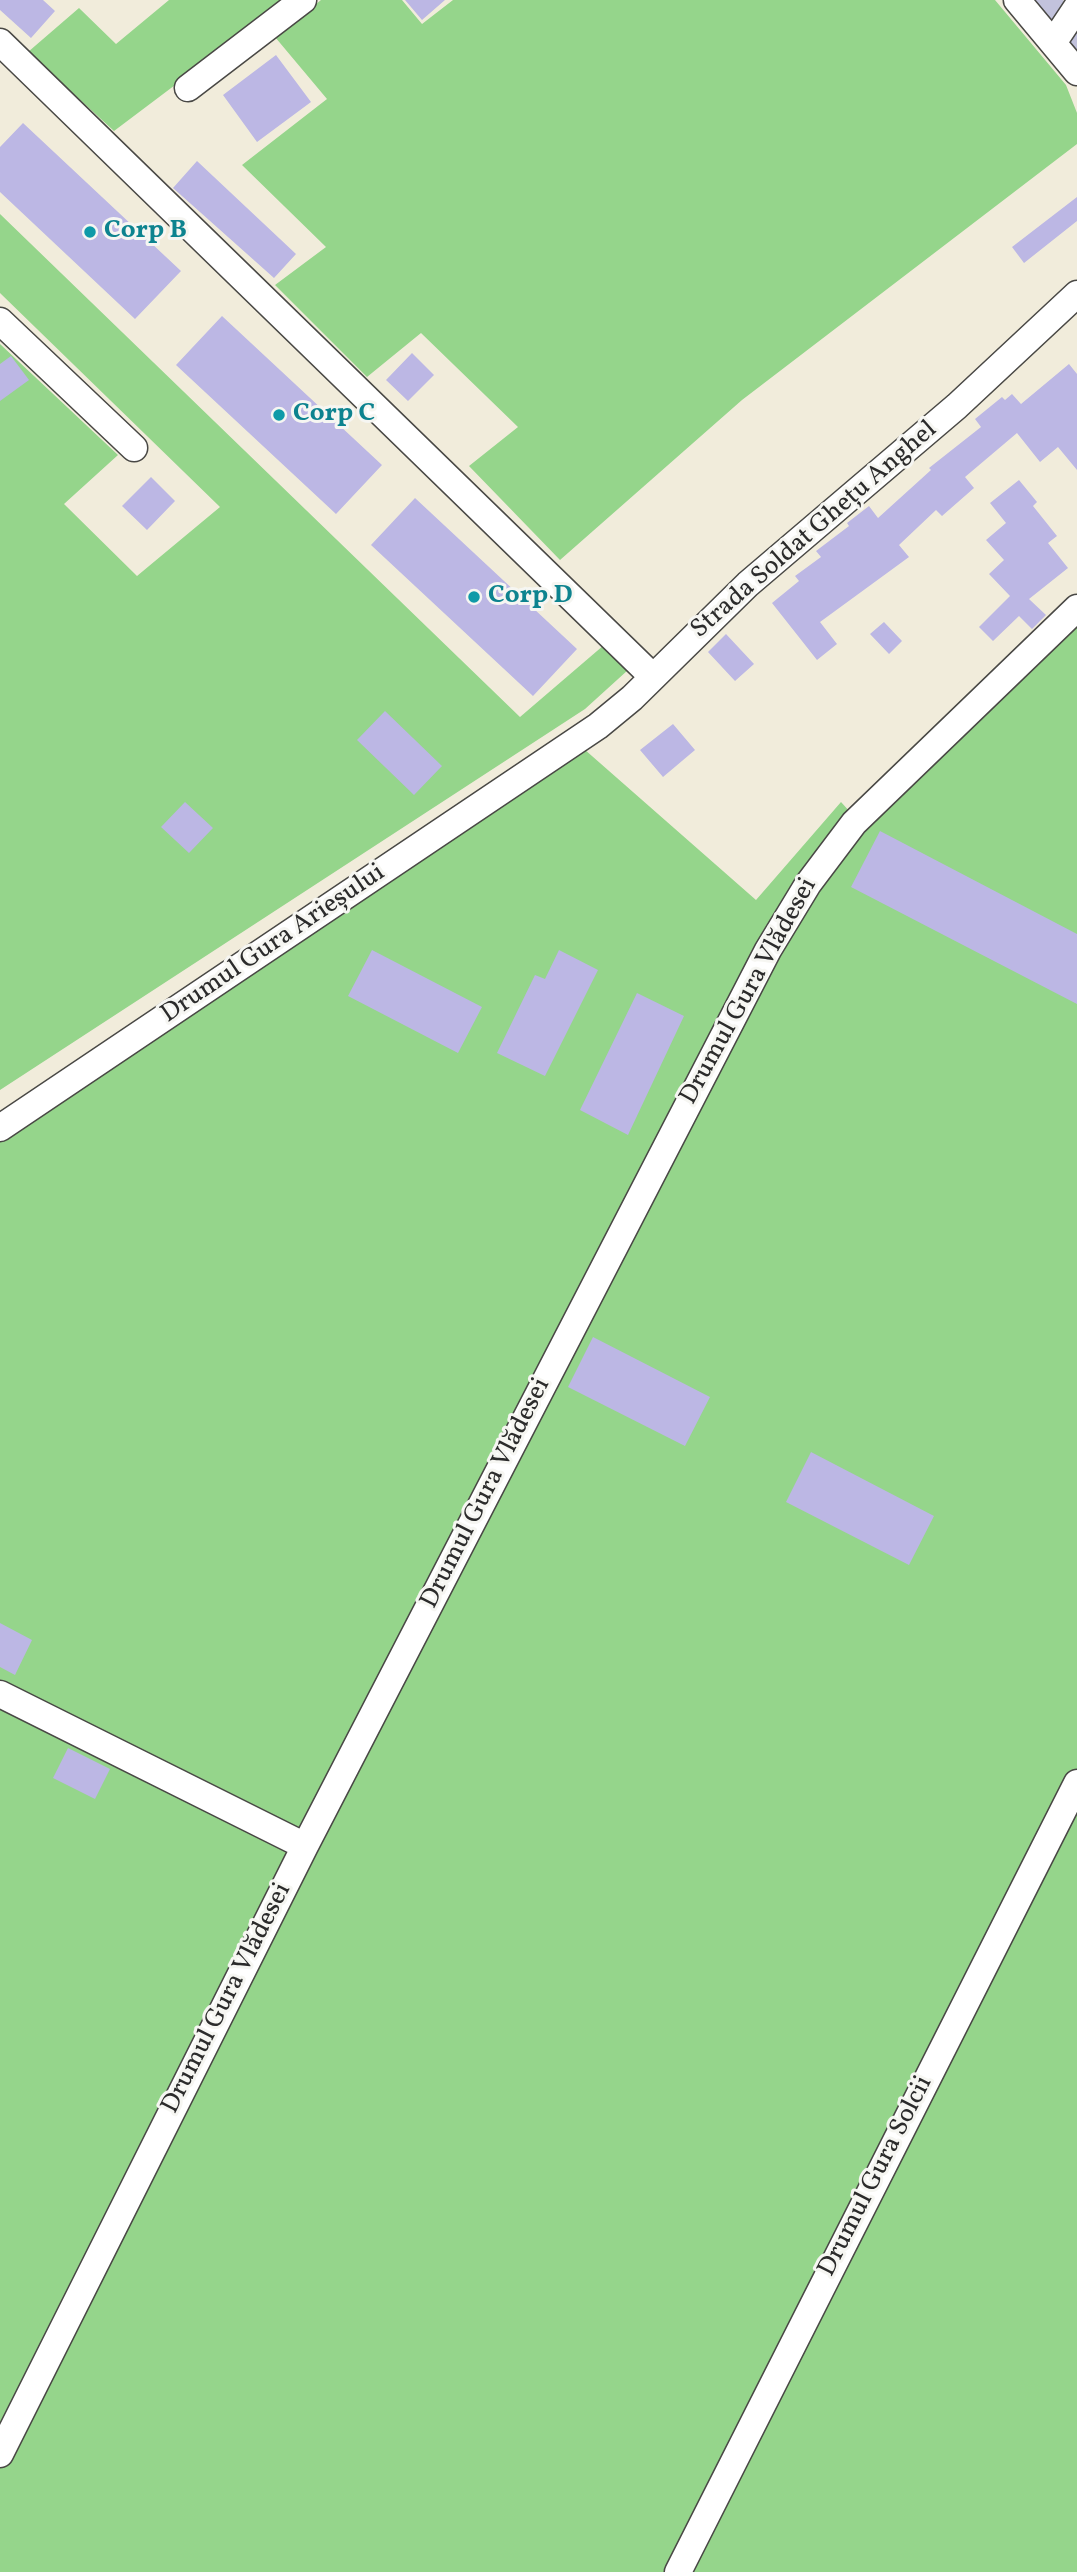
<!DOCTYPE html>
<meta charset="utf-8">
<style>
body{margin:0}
canvas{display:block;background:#f1ecdb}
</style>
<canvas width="1077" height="2572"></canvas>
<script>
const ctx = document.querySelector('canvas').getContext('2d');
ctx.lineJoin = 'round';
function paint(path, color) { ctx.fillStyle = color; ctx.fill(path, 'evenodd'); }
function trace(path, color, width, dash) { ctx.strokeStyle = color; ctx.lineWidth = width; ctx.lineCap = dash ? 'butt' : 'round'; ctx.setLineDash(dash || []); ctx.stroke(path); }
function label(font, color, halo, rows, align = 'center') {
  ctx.font = font + ' Vollkorn,serif'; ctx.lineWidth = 6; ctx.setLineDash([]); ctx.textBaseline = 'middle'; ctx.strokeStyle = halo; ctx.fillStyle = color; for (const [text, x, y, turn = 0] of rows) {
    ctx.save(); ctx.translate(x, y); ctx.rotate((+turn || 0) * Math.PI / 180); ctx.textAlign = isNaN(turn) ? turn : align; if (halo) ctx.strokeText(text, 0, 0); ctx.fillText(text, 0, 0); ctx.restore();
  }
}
const industrial = new Path2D(`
 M1032,0H1063L1077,15V52Z`);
const green = new Path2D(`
 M169,0H288L114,131L28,52L79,8L116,44Z
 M321,0H402L422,24L453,0H995L1066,85L1077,113V144L742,400L560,560L469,466L518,427L421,333L367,377L275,285L326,247L242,165L327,99L275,37Z
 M0,214L520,717L604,645L628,670L585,709L0,1090V344L118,455L64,504L137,576L220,507L0,293Z
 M1077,620V2572H0V1140L584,749L756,900L841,802L851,813Z`);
const building = new Path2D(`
 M0,0H43L55,11L31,38L0,10Z
 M405,0H445L422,20Z
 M276,55L311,102L257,142L223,95Z
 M23,123L181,271L135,319L0,192V147Z
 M197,161L296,254L274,278L173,188Z
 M1077,197V221L1024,263L1012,247Z
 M222,316L382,465L336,514L176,365Z
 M412,353L434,375L408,401L386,380Z
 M11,356L29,380L0,401V364Z
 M1069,364L1077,374V470L1058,447L1040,462L1017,433L965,477L974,488L942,516L936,510L899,545L909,557L820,622L837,644L817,660L772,603L799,581L795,576L821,557L816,551L849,526L847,523L869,506L878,518L931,470L929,468L981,427L975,419L1002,397L1005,400L1012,394L1021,404Z
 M151,477L175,501L147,530L122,506Z
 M1019,480L1037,502L1033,506L1057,536L1048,543L1068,568L1029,599L1046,615L1032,629L1019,616L993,641L979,627L1010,596L989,574L1004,560L986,540L1006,523L990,503Z
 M415,498L577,649L533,696L371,545Z
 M884,622L902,641L889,654L870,634Z
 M726,634L754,664L735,681L708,652Z
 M385,711L442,766L414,795L357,740Z
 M673,724L695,750L663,777L640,750Z
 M185,802L213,828L189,853L161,827Z
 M880,831L1077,934V1004L851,887Z
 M372,950L482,1007L458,1053L348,996Z
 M559,950L598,970L545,1076L497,1053L535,975L545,979Z
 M637,993L684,1016L628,1135L580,1110Z
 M593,1337L710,1397L685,1446L568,1387Z
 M811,1452L934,1516L909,1565L786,1502Z
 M0,1623L32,1640L15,1675L0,1667Z
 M68,1748L110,1769L95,1799L53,1778Z`);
const street = new Path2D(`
 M1017,0L1077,72
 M0,42L653,677
 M1053,43L1077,7
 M188,88L303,0
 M0,321L134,448
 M0,1128L598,726L632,698L748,584L957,406L1077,294
 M0,1694L305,1846
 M0,2454L305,1846L768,950L808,884L854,823L1077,608
 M678,2572L1077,1783`);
const markers = [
 [90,232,7,"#0f9aa8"],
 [279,415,7,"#0f9aa8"],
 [474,597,7,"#0f9aa8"]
];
const cultureNames = [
 ["Corp B",104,232],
 ["Corp C",293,415],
 ["Corp D",488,597]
];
const streetNames = [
 ["Strada Soldat Ghețu Anghel",815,531,-41],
 ["Drumul Gura Arieșului",274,945,-34],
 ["Drumul Gura Vlădesei",750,992,-61],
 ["Drumul Gura Vlădesei",487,1494,-63],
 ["Drumul Gura Vlădesei",228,1999,-63],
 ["Drumul Gura Solcii",877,2177,-63]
];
paint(industrial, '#c2c2dc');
paint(green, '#95d58b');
paint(building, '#bcb7e4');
trace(street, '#494845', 29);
trace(street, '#fff', 26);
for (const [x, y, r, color] of markers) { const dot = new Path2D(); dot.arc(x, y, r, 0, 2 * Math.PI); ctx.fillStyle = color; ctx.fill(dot); trace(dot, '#f6f6f2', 2.5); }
label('bold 26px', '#0d838f', '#f6f6f2', cultureNames, 'left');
label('26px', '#2b2b2b', '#f6f6f2', streetNames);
</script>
